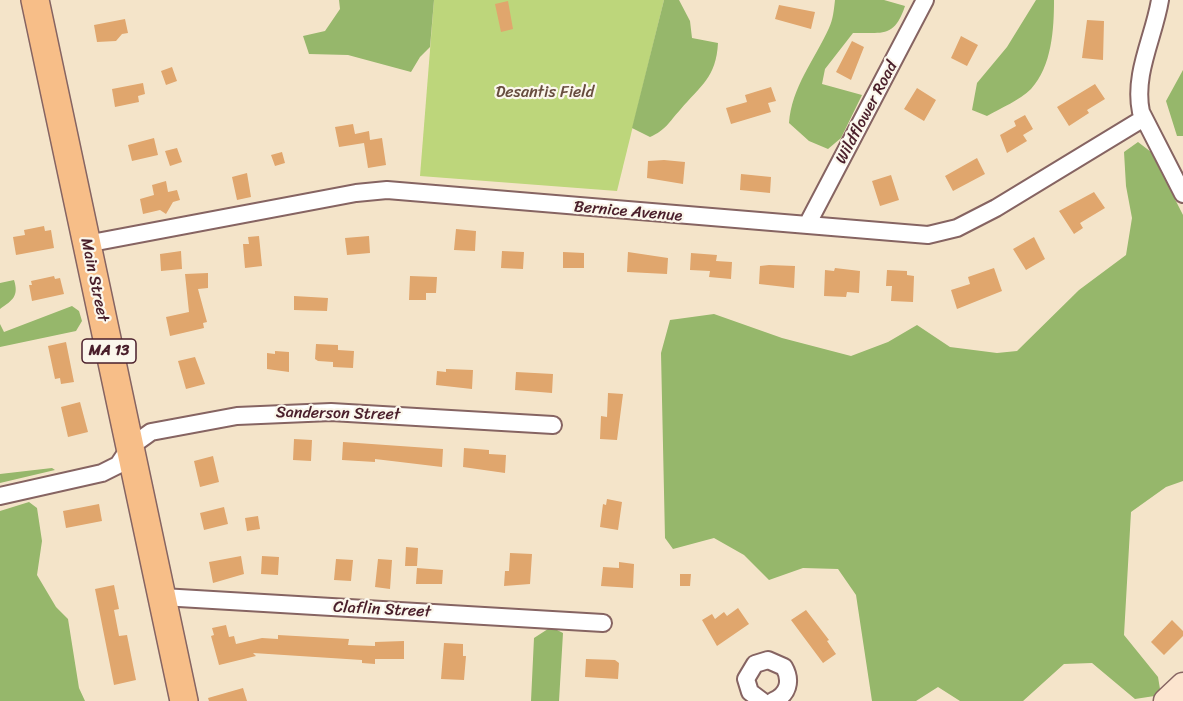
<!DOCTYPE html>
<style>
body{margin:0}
canvas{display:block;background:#f4e4c9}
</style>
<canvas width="1183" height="701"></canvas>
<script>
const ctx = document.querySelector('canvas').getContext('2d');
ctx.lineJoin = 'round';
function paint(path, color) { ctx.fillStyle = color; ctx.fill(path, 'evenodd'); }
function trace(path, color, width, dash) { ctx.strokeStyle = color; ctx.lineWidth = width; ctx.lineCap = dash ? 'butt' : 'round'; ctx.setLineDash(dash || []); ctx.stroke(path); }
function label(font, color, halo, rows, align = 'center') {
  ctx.font = font + ' Sriracha,sans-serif'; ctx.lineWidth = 4.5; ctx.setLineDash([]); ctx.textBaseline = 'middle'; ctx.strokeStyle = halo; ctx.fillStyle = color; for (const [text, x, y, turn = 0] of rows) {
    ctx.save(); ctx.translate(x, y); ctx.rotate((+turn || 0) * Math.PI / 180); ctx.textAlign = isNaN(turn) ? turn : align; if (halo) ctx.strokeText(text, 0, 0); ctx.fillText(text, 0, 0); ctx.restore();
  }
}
const green = new Path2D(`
 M434,0H664L617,191L420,176Z`);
const forest = new Path2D(`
 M339,0H434L430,47L420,57L411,72L348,55L309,54L303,36L325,31L340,9Z
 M664,0H679L690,21L692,38L718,43C716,78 701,85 680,110C669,122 666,130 650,137L632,128Z
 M835,0H884L905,6C894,39 882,32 853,33L825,69L822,84L862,95L841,138L828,149L809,141L789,123C791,88 815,59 829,28C833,20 834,9 835,0Z
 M1036,0H1054C1054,29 1052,66 1031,89C1020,100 1001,108 987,116L972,110L977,83L1007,47Z
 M1183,70V136H1177L1166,101Z
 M1138,142L1151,152L1183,215V481L1166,487L1131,512L1124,635L1158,677L1161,695L1135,699L1092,663L1064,664L1023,701H960L938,687L916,701H872L856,595L838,569L803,568L769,580L744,555L714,538L673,549L665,538L661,353L670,320L714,314L782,338L851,356L888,342L917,325L950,347L997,353L1017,351L1079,290L1126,255L1132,218L1126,186L1124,152Z
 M14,280C19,296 13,300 0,309V283Z
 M72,306L79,311L82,321L76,331L0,347V324L4,332Z
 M52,468L55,470L0,483V474Z
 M29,502L37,508L42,541L37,575L56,607L68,619L79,688L85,701H0V511Z
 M551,627L563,633L559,701H531L534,638Z`);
const building = new Path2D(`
 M508,1L513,29L501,32L495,4Z
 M779,5L815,12L811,29L775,19Z
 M125,19L128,33L122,34L116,41L97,42L94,25Z
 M1087,20L1104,21L1103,60L1082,58Z
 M961,36L978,45L967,66L951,58Z
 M852,41L864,47L851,80L836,72Z
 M172,67L177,81L166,85L161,71Z
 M143,83L145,94L138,96L139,102L115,107L112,89Z
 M1095,84L1105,99L1087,110L1089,113L1069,126L1057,107Z
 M771,87L776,101L768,103L771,112L731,124L726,108L747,102L745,95Z
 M917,88L936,100L924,121L904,109Z
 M1025,115L1033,129L1023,135L1027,141L1007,153L1000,135L1016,126L1014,121Z
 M353,124L355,134L369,131L370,140L382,138L386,165L368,168L364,143L339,147L335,127Z
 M154,138L158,155L132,161L128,145Z
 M177,148L182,162L170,166L165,151Z
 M282,152L285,163L275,166L271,155Z
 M977,158L985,174L953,191L945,176Z
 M664,160L685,162L683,184L647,178L648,161Z
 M247,173L251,197L237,200L232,177Z
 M741,174L771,177L770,193L740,190Z
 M891,175L899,200L880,206L872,181Z
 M166,181L168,192L177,190L180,200L173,202L166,214L160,210L143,214L140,199L154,195L152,185Z
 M1094,192L1105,208L1080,223L1083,228L1074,234L1059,211Z
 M44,226L45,231L51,230L54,248L16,255L13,237L25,235L24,230Z
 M456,229L476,231L475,251L454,250Z
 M259,236L262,266L245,268L243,244H249L248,237Z
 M369,236L370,253L347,255L345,238Z
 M1034,237L1045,259L1026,270L1013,249Z
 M181,251L182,269L161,271L160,254Z
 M502,251L524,252L523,269L501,268Z
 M563,252L584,253V268H563Z
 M628,252L668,258L667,274L627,272Z
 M691,253L717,255L716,261L732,262L731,279L709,277L710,271L690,270Z
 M769,265L795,266L794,288L759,284L760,266Z
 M835,268L860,271L859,293L847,292L846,297L824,296L825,270L834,271Z
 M994,268L1002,291L957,309L951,290L970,284L968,277Z
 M887,270L907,271V275L914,276L913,302L891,301L892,286H886Z
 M208,273V288L198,289L207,322L203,323L204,328L170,336L166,317L189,312L185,274Z
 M54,276L55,279L60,278L64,294L32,301L29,285H32L31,281Z
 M410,276L437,277L436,293H426V300H409Z
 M294,296L328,298L327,311L294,310Z
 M66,342L74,382L61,384L60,378L55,379L48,346Z
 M316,344L338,345V350L354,351L353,368L333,367V362L318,361L315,359Z
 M275,351L289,352V372L267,369V353L275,354Z
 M195,357L205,384L186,389L178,361Z
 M446,369L473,370L472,389L436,385L437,371L446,372Z
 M516,372L553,374L552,393L515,390Z
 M608,393L623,394L617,440L600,439L601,416L607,417Z
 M80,402L88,432L68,437L61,407Z
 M294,439L312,440L311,461L293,460Z
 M343,442L443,449L442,467L375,459V462L342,460Z
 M464,448L489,450V454L506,455L505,473L463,467Z
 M213,456L219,482L200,487L194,461Z
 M607,499L622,502L618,530L600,527L603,504L606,505Z
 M99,504L102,521L66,528L63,511Z
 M224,507L228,524L204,530L200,513Z
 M258,516L260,529L247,531L245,518Z
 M406,547L418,548L417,566H405Z
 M510,553L532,554L530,584L504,586L505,571H509Z
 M241,556L244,574L213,583L209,562Z
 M262,556L279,557L278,575L261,574Z
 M336,559L353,560L351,581L334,580Z
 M378,559L392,560L390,589L375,587Z
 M619,562L634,564L633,588L601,586L603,567L619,568Z
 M417,568L443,570L442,584H416Z
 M680,574H691L690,586H680Z
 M114,585L119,609L114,610L119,636L127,635L136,680L114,685L95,589Z
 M738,608L749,624L717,646L702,620L712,614L715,619L724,612L727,616Z
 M806,610L829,640L827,641L836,654L823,663L791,620Z
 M1172,620L1183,631V636L1164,655L1151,642Z
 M226,625L229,637L234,636L236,644L262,638L278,639V635L349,639L348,645L375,646V642L404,641V659H375V664L362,663V660L253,653L256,656L219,665L211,636L214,635L212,628Z
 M444,643L463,644V656H466L464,680L441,679Z
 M586,659L615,660L619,663L618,679L585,677Z
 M243,688L247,701H209L208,698Z`);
const street = new Path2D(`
 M1160,0C1154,37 1133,74 1141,112L1183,194
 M807,225L925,0
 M86,244L356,193L387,190L928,235L957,228L996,208L1144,118
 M0,496L102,473L118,465L130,447L151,432L237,416L331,412L553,425
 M162,597L603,623
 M762,701L750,692L746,679L755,664L768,660L784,667C792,681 788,695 773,701`);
const secondary = new Path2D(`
 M1166,701L1183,685`);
const primary = new Path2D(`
 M35,0L184,701`);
const shields = [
 [109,351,54]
];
const shieldNames = [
 ["MA 13",109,351]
];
const parkNames = [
 ["Desantis Field",545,93]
];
const streetNames = [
 ["Wildflower Road",867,113,-62],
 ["Bernice Avenue",628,212,5],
 ["Main Street",94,280,78],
 ["Sanderson Street",338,414,1],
 ["Claflin Street",382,610,3]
];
paint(green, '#bdd67b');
paint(forest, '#96b76b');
paint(building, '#e0a66d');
trace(street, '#866462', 20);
trace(secondary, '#866462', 27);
trace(primary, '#866462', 30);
trace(street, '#fff', 16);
trace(secondary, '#fce5cf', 24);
trace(primary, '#f7be88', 27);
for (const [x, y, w] of shields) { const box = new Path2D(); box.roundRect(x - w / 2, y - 12, w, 24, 4.5); ctx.fillStyle = '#fbf7ec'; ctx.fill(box); trace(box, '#4a1f2b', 1.5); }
label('bold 15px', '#4a1f2b', null, shieldNames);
label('16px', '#674d3f', '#fbf7ec', parkNames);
label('16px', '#4a1f2b', '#fbf7ec', streetNames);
</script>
